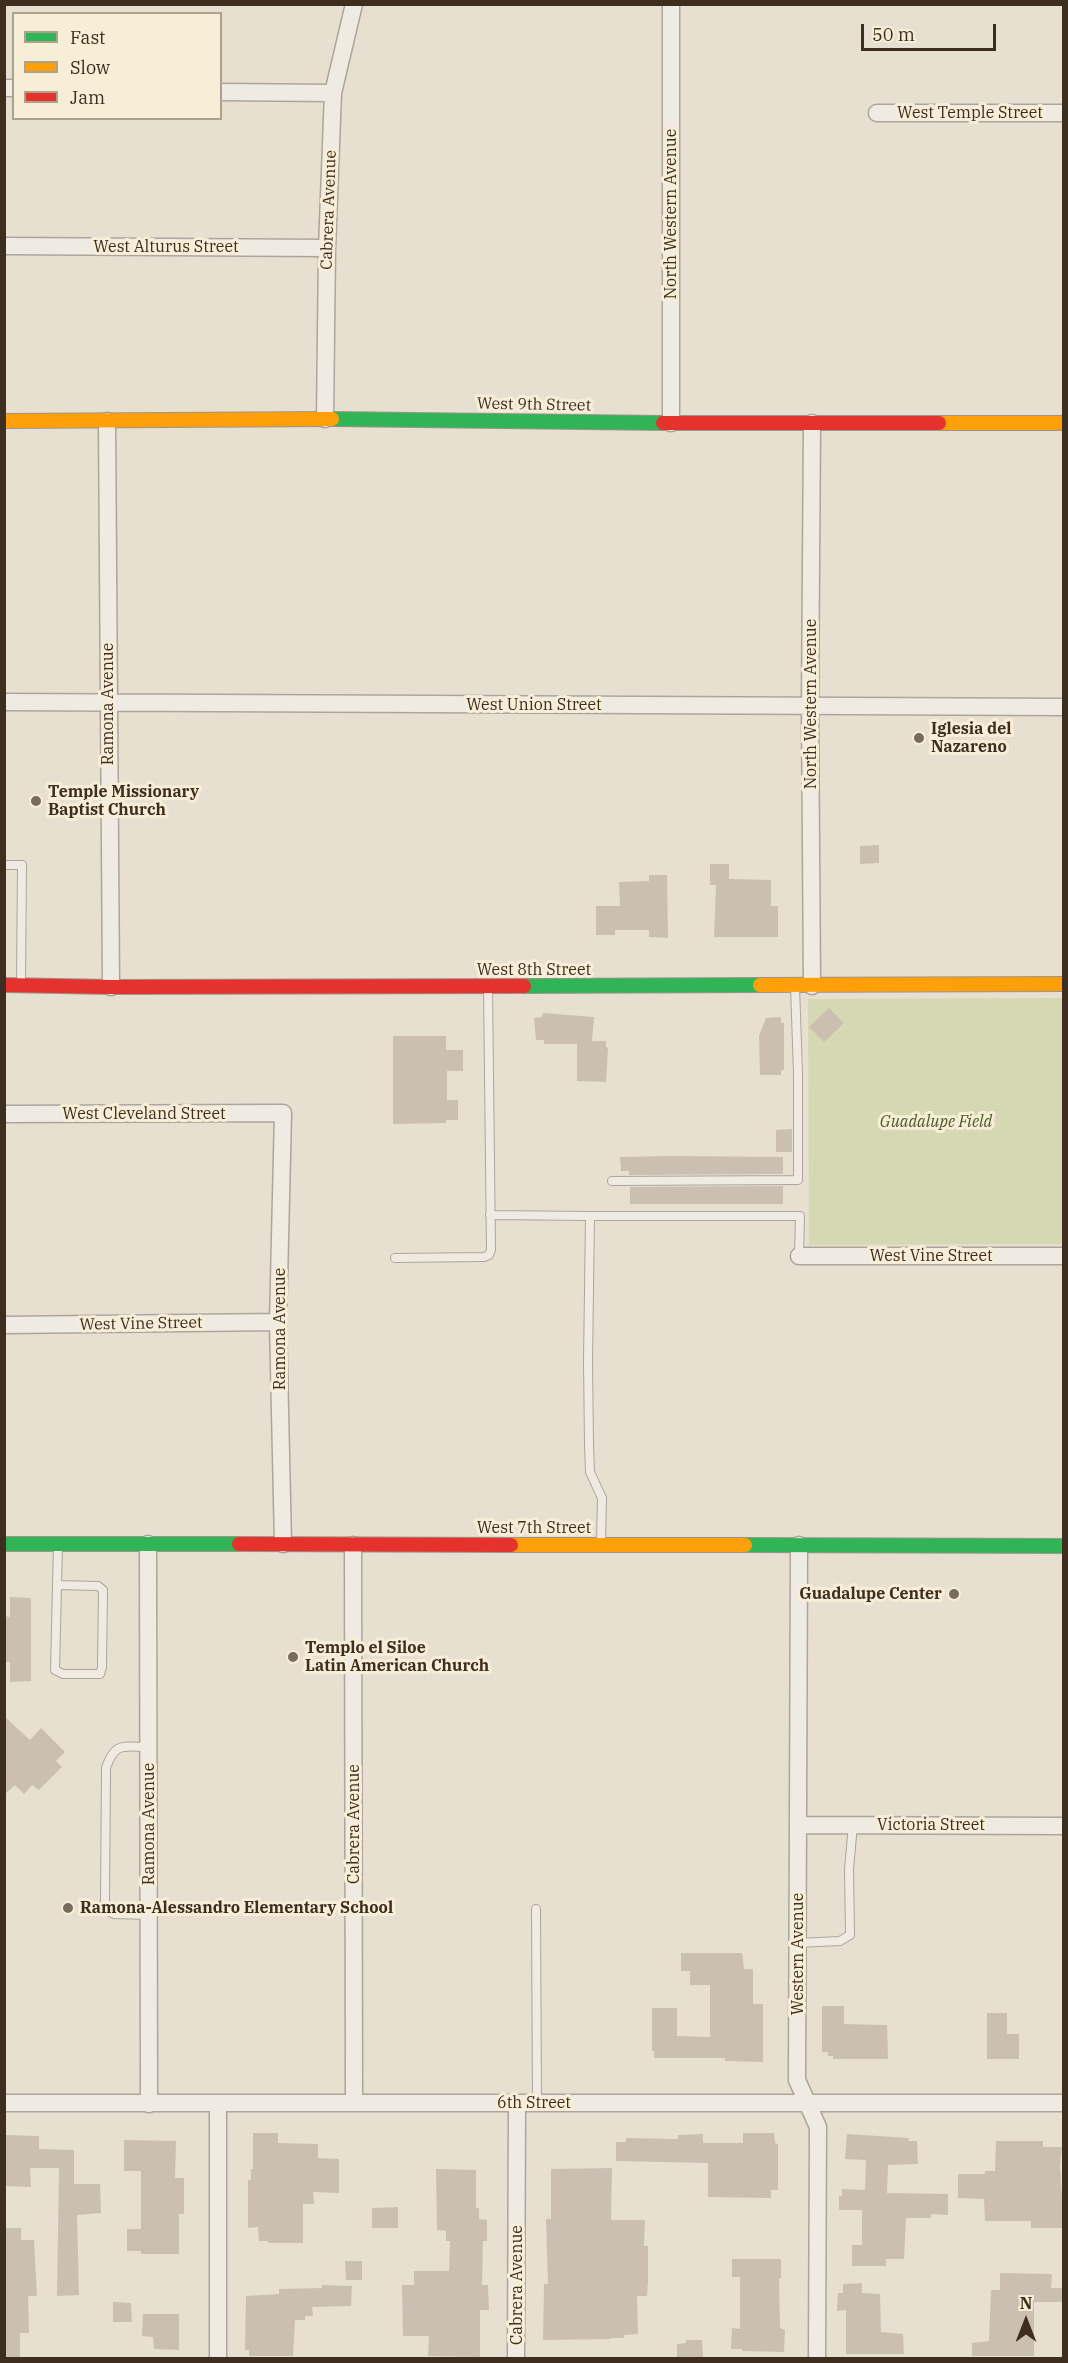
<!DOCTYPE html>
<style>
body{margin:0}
#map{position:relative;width:1068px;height:2363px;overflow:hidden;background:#e7e0d1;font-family:"IBM Plex Serif",serif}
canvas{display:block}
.frame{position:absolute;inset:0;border:6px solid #3d2e20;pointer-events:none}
.legend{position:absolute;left:12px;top:12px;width:210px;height:108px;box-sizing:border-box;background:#f7eed8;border:2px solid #ada18e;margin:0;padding:8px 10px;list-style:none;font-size:18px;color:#3d2e20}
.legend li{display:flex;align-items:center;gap:12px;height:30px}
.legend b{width:30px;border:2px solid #ada18e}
.north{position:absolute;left:996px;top:2291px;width:60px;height:60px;-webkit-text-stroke:4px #f7eed8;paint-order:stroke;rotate:0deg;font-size:16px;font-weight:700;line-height:24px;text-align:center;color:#3d2e20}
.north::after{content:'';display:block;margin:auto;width:21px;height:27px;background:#3d2e20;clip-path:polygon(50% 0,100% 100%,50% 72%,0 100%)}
.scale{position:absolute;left:861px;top:24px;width:135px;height:27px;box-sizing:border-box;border:3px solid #3d2e20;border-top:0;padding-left:8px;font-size:18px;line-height:21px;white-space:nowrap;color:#3d2e20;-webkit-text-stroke:4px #f7eed8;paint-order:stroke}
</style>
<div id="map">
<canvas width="1068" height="2363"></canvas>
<div class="frame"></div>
<ul class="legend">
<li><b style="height:8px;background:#30b455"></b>Fast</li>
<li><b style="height:8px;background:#ff9f0a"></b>Slow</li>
<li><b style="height:8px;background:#e5322d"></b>Jam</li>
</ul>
<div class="north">N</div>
<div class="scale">50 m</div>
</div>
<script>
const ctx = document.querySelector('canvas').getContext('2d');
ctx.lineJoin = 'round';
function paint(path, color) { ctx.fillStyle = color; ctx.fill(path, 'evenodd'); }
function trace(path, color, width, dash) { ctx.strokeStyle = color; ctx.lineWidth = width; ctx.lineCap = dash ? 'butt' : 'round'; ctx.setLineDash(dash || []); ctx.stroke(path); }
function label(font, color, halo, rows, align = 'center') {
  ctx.font = font + ' "IBM Plex Serif",serif'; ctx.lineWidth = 6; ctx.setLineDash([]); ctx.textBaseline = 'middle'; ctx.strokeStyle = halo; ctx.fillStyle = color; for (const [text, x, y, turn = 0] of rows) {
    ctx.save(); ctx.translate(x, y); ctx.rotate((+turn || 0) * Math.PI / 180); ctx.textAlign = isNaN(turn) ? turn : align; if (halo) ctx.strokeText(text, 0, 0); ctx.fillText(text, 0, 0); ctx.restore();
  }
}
const green = new Path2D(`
 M1063,998V1244L809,1245L808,999Z`);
const building = new Path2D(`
 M879,845V863L860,864V846Z
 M710,864H729V879L771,880V906H778V937H714L716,885H710Z
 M649,875H667L668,938L649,937V930H615V935H596V906H620L619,882L649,881Z
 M829,1008L844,1023L824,1042L809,1027Z
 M543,1013L594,1017L592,1041H606V1047L608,1048L606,1082L577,1081V1044H544V1040H536L534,1018L542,1017Z
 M781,1017V1023H784V1070L781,1071V1075H760L759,1036L766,1018Z
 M393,1036H446V1050H463V1071H447V1100H458V1120H446V1123L393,1124Z
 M792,1129V1152H776V1130Z
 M671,1156L783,1157V1174L629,1175V1171H621L620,1157Z
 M783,1186V1204H630V1187Z
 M10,1597L31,1598V1681L10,1682V1662H4V1616L10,1617Z
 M4,1716L30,1740L41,1728L65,1752L56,1761L62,1767L39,1790L32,1785L24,1794L15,1785L4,1795Z
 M681,1953H742L744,1969H753V2004H763V2062L725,2061V2058H654V2051H652V2008H677V2036L710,2037V1985H690V1971H681Z
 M822,2006H844V2024L887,2025L888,2059H833V2056H828V2052H822Z
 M987,2013H1007V2034H1019V2059H987Z
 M253,2133H278V2143L318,2144V2158L339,2159V2193L313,2192L314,2204H303V2243H268V2241H259L258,2227L248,2228V2180H251V2169H253Z
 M743,2133H774L775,2143L778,2144V2190H771V2198L708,2197V2163L616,2161V2142H626V2138L678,2139V2135L703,2134V2143H743Z
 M847,2134L909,2138L908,2141H917L918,2164L888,2165L887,2193L948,2194V2215L931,2214V2218H906L904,2259H886V2266H852V2245H862V2210H839V2196H842V2189L865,2190L866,2160L845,2159Z
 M4,2135L39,2136V2149L74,2150V2184H100L101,2213L77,2215L79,2295L57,2296L59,2168H30L31,2187L4,2186Z
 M124,2140L176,2141L175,2178H184V2214H179V2254H141V2251H127V2229H141V2171H124Z
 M996,2141H1043V2147H1062L1060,2166L1064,2228H1031V2221H985L984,2199L958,2198V2174H985V2171H995Z
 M612,2168L611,2220H645L644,2246H648V2280L647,2296H637L638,2334L624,2335V2338H611V2339L543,2340L544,2284H548L546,2219H551V2169Z
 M436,2169L476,2170V2208H479V2219L487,2220V2241H483L482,2285H488L489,2310H480V2357L428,2356L429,2336H403L402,2285H414V2271H449L450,2241H446V2231L437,2230Z
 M398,2207V2228H372V2208Z
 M4,2228H21V2240H34L37,2296H28L29,2333H20V2358H4Z
 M732,2259H781V2278H779L780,2328L785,2330L784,2352L742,2351V2349H731L732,2328L740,2329V2277H732Z
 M345,2261H362V2280H346Z
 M1000,2273L1052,2274L1051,2288H1064V2302H1034V2356H972V2343L989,2341L991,2290H1000Z
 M862,2283V2293L880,2294L881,2332L903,2334L904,2354H846V2310L837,2311L838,2293H843V2284Z
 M322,2285L352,2286L351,2306L312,2307L313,2316H305V2320H295L293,2356H249V2350H245L246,2296L279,2294V2289L322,2288Z
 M113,2302L131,2303L132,2322H113Z
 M143,2314H179V2350L154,2349L153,2337L142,2336Z
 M686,2340H702L703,2357L677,2358V2344L686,2343Z`);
const lane = new Path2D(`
 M4,865H22L21,984
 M612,1181L798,1180V1074L795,986
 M490,1215L590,1216
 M395,1258L484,1257L489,1255L491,1250L488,987
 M601,1542L602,1498L590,1472L589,1444L588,1362L590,1216H800L799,1256
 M57,1585L98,1586L103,1590L102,1667L100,1674H63L55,1670L58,1545
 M149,1747C124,1747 115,1741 106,1768L105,1902L108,1911L114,1914L149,1915
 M536,1909L537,2103
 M798,1943L840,1941L850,1935L849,1869L853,1825`);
const street = new Path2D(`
 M671,4V423
 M4,88H14
 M220,92L333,93
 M877,113H1064
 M4,246L327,248
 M325,419L327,248L333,93L354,4
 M107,421L111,987
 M812,423L810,707L812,986
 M4,702L1064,707
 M4,1114L283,1113L278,1322L283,1544
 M799,1256H1064
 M4,1325L278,1322
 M148,1544L149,2104
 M353,1545L354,2103
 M799,1545L797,2080L818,2127L817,2358
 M799,1825L1064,1826
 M4,2103H1064
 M218,2358V2104
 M516,2358L517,2103`);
const fast = new Path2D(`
 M332,419L663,423
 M524,986L760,985
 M4,1544H239
 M745,1545L1064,1546`);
const slow = new Path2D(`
 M4,421L332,419
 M939,423H1064
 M760,985L1064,984
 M511,1545H745`);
const jam = new Path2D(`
 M663,423H939
 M4,985L111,987L524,986
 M239,1544L511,1545`);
const markers = [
 [919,738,6,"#786c5e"],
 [36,801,6,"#786c5e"],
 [954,1594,6,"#786c5e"],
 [293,1657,6,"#786c5e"],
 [68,1908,6,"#786c5e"]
];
const streetNames = [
 ["West Temple Street",970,113],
 ["Cabrera Avenue",329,210,-88],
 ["North Western Avenue",671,214,-90],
 ["West Alturus Street",166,247],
 ["West 9th Street",534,405,1],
 ["Ramona Avenue",108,704,-90],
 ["North Western Avenue",811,704,-90],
 ["West Union Street",534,705],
 ["West 8th Street",534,970],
 ["West Cleveland Street",144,1114],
 ["West Vine Street",931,1256],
 ["West Vine Street",141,1324,-1],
 ["Ramona Avenue",280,1329,-90],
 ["West 7th Street",534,1528],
 ["Ramona Avenue",149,1824,-90],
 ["Cabrera Avenue",354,1824,-90],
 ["Victoria Street",931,1825],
 ["Western Avenue",798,1954,-90],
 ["6th Street",534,2103],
 ["Cabrera Avenue",517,2285,-90]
];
const poiNames = [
 ["Iglesia del",931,729],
 ["Nazareno",931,747],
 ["Temple Missionary",48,792],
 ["Baptist Church",48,810],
 ["Guadalupe Center",942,1594,"right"],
 ["Templo el Siloe",305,1648],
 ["Latin American Church",305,1666],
 ["Ramona-Alessandro Elementary School",80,1908]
];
const parkNames = [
 ["Guadalupe Field",936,1122]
];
paint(green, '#d6d7b3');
paint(building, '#cbbfb2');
trace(lane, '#ada599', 10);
trace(street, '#ada599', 19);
trace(fast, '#9c958a', 16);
trace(slow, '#9c958a', 16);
trace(jam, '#9c958a', 16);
trace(lane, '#efebe3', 8);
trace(street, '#efebe3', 16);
trace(fast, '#30b455', 14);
trace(slow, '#ff9f0a', 14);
trace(jam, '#e5322d', 14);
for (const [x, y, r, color] of markers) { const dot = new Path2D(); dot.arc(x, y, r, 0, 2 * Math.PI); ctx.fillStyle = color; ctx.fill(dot); trace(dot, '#f7eed8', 2); }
label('16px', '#3d2e20', '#f7eed8', streetNames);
label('bold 16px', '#3d2e20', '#f7eed8', poiNames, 'left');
label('italic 16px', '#4d5a26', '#f7eed8', parkNames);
</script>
